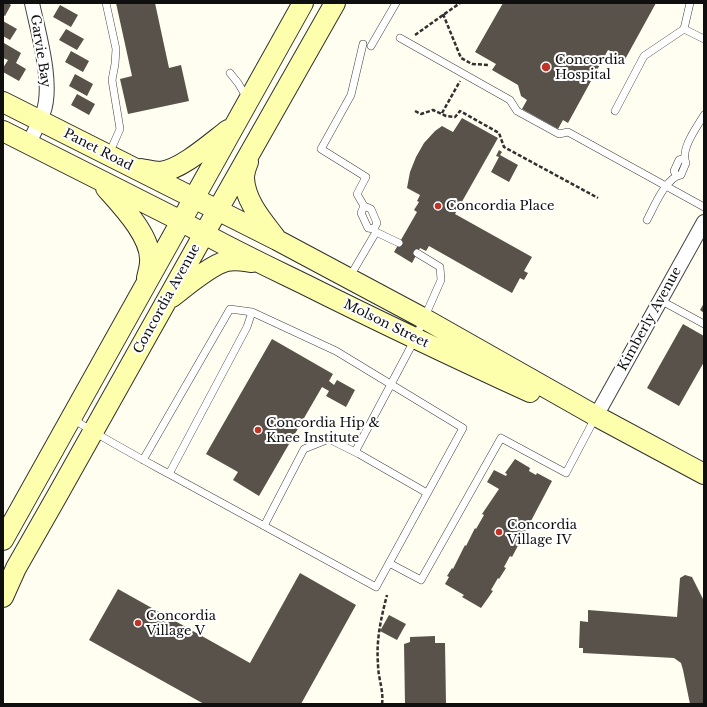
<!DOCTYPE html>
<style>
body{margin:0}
#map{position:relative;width:707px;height:707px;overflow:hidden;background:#fffef1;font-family:"Libre Baskerville",serif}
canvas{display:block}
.frame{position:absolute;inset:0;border:4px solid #0f0f0f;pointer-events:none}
</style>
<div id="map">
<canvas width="707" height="707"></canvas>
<div class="frame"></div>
</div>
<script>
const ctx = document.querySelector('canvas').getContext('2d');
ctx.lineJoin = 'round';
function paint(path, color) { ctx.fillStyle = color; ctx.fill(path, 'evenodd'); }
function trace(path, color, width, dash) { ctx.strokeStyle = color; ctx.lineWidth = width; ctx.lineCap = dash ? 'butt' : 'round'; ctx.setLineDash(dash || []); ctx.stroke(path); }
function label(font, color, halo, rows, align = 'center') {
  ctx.font = font + ' "Libre Baskerville",serif'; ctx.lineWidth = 4; ctx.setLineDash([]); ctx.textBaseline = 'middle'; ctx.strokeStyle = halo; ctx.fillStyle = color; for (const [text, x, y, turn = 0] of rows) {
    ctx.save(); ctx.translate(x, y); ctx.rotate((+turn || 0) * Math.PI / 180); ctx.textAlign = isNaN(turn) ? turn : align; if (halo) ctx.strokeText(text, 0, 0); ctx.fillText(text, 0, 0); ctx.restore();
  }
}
const building = new Path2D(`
 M3,3H8L11,5L5,16L3,15Z
 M116,3H155L169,68L181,65L189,101L128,114L120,79L132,76Z
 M503,3H656L623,63L613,57L615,53L608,50L568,123L563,120L558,129L522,109L527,100L521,96L518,85L492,70L496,64L475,52Z
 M60,5L78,15L71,27L53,17Z
 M3,21L17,29L10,40L3,36Z
 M66,29L84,39L77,50L59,40Z
 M4,43L21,53L16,63L26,69L19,81L3,72V68L8,60L3,58Z
 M71,51L89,61L83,72L65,62Z
 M75,74L93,84L87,96L69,86Z
 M77,94L95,104L89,115L71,105Z
 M462,118L498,138L455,214L532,257L524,271L528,273L524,280L520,278L512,293L429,246L426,251L420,248L412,263L394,252L417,212L414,210L419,202L417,201L420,195L407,188L410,172L416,157L424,143L435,131L442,126L453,132Z
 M499,150L502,152L500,155L518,165L509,182L491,172L499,157L496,156Z
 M704,303V313L700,310Z
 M683,324L704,336V362L679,406L647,388Z
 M272,339L333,374L329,381L334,385L337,380L355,390L346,407L326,396L329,391L322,387L259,496L233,480L238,472L206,454Z
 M515,459L530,468L529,471L536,475L537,473L552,481L512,557L510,556L504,567L506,568L499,579L498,578L491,590L493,591L481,608L462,597L464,595L445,584L449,577L447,576L452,568L453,569L465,545L466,546L475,528L476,529L484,515L482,514L499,489L487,482L494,470L506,476L507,474L505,473Z
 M300,573L356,605L301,704H204L89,640L118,589L250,663Z
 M685,575L692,577L704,601V704H690L683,670L681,663L674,658L583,653V648H579L580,621L588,622V610L677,617L680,578Z
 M389,615L406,624L397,640L380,631Z
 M435,636V643H445L446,704H405L404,644L410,642V637Z`);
const path = new Path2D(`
 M443,14L461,58L472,64L488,65
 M415,35L460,3
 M415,111L421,114L433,110L446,116L455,117L460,111L499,133L504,147L598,198
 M442,113L460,81
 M382,704C384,691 378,678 378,664C376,640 381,618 387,595`);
const lane = new Path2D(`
 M106,3L116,49L115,64L112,80L120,129L109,154
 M690,3L684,29L704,39
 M400,38L510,100L517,111L559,134L568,132L704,207
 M363,44L351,95L321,149L366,177L357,194L364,206
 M371,46L396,3
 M230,73L238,83L247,98
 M615,111L644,56L684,29
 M676,175L674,171L679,160L684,158
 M364,206L371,209L377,223L374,229L368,228L361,213Z
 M647,220C654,207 666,177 681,175L686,163C680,149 697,127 704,115
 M376,232L399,243
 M349,278L376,232L374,229
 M660,300L704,324
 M73,419C104,439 136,456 169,474L376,587L463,428L336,351L252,312L230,309L143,460
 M355,452L415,339L441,280L440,267L417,253
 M169,474L247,327L252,312
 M264,526L304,449L329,439L359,454L427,493
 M389,563L421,580L501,438L566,473L596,416`);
const street = new Path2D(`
 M29,144C33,134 39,123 43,113C54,85 38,32 32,3
 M596,416L704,222`);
const secondary = new Path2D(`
 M3,102L277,240L423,318L596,416L704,474
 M3,131L181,221C222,245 265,265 308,286C382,323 456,358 530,392
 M248,162C246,167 244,173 244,178C245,201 262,220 275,237
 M141,169C147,170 154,172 160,172C181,170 212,142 228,130
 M106,188C122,206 152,237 150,262C150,267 148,273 147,278
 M172,297C185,287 212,264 227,261C236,259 244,261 252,262
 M3,540L303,3
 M3,597L16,568L57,496L204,234L335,3`);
const markers = [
 [546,67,5,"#c03426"],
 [438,206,4,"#c03426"],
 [258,430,4,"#c03426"],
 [499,532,4,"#c03426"],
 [138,623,4,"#c03426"]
];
const streetNames = [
 ["Garvie Bay",40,51,81],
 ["Panet Road",98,150,27],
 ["Concordia Avenue",167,299,-61],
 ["Kimberly Avenue",650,319,-61],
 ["Molson Street",386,324,26]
];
const poiNames = [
 ["Concordia",555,60],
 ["Hospital",555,75],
 ["Concordia Place",446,206],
 ["Concordia Hip &",266,423],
 ["Knee Institute",266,438],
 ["Concordia",507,525],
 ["Village IV",507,540],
 ["Concordia",146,616],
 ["Village V",146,631]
];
paint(building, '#58524b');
trace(lane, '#424242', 8);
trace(street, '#424242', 16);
trace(secondary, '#313131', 22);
trace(path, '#313131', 2.5, [4, 2]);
trace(lane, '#fff', 7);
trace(street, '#fff', 14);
trace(secondary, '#fdffac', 20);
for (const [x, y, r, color] of markers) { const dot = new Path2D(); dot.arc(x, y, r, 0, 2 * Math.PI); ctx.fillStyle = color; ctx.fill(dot); trace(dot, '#fff', 1.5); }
label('13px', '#0f0f0f', '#fff', streetNames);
label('13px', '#0f0f0f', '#fff', poiNames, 'left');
</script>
